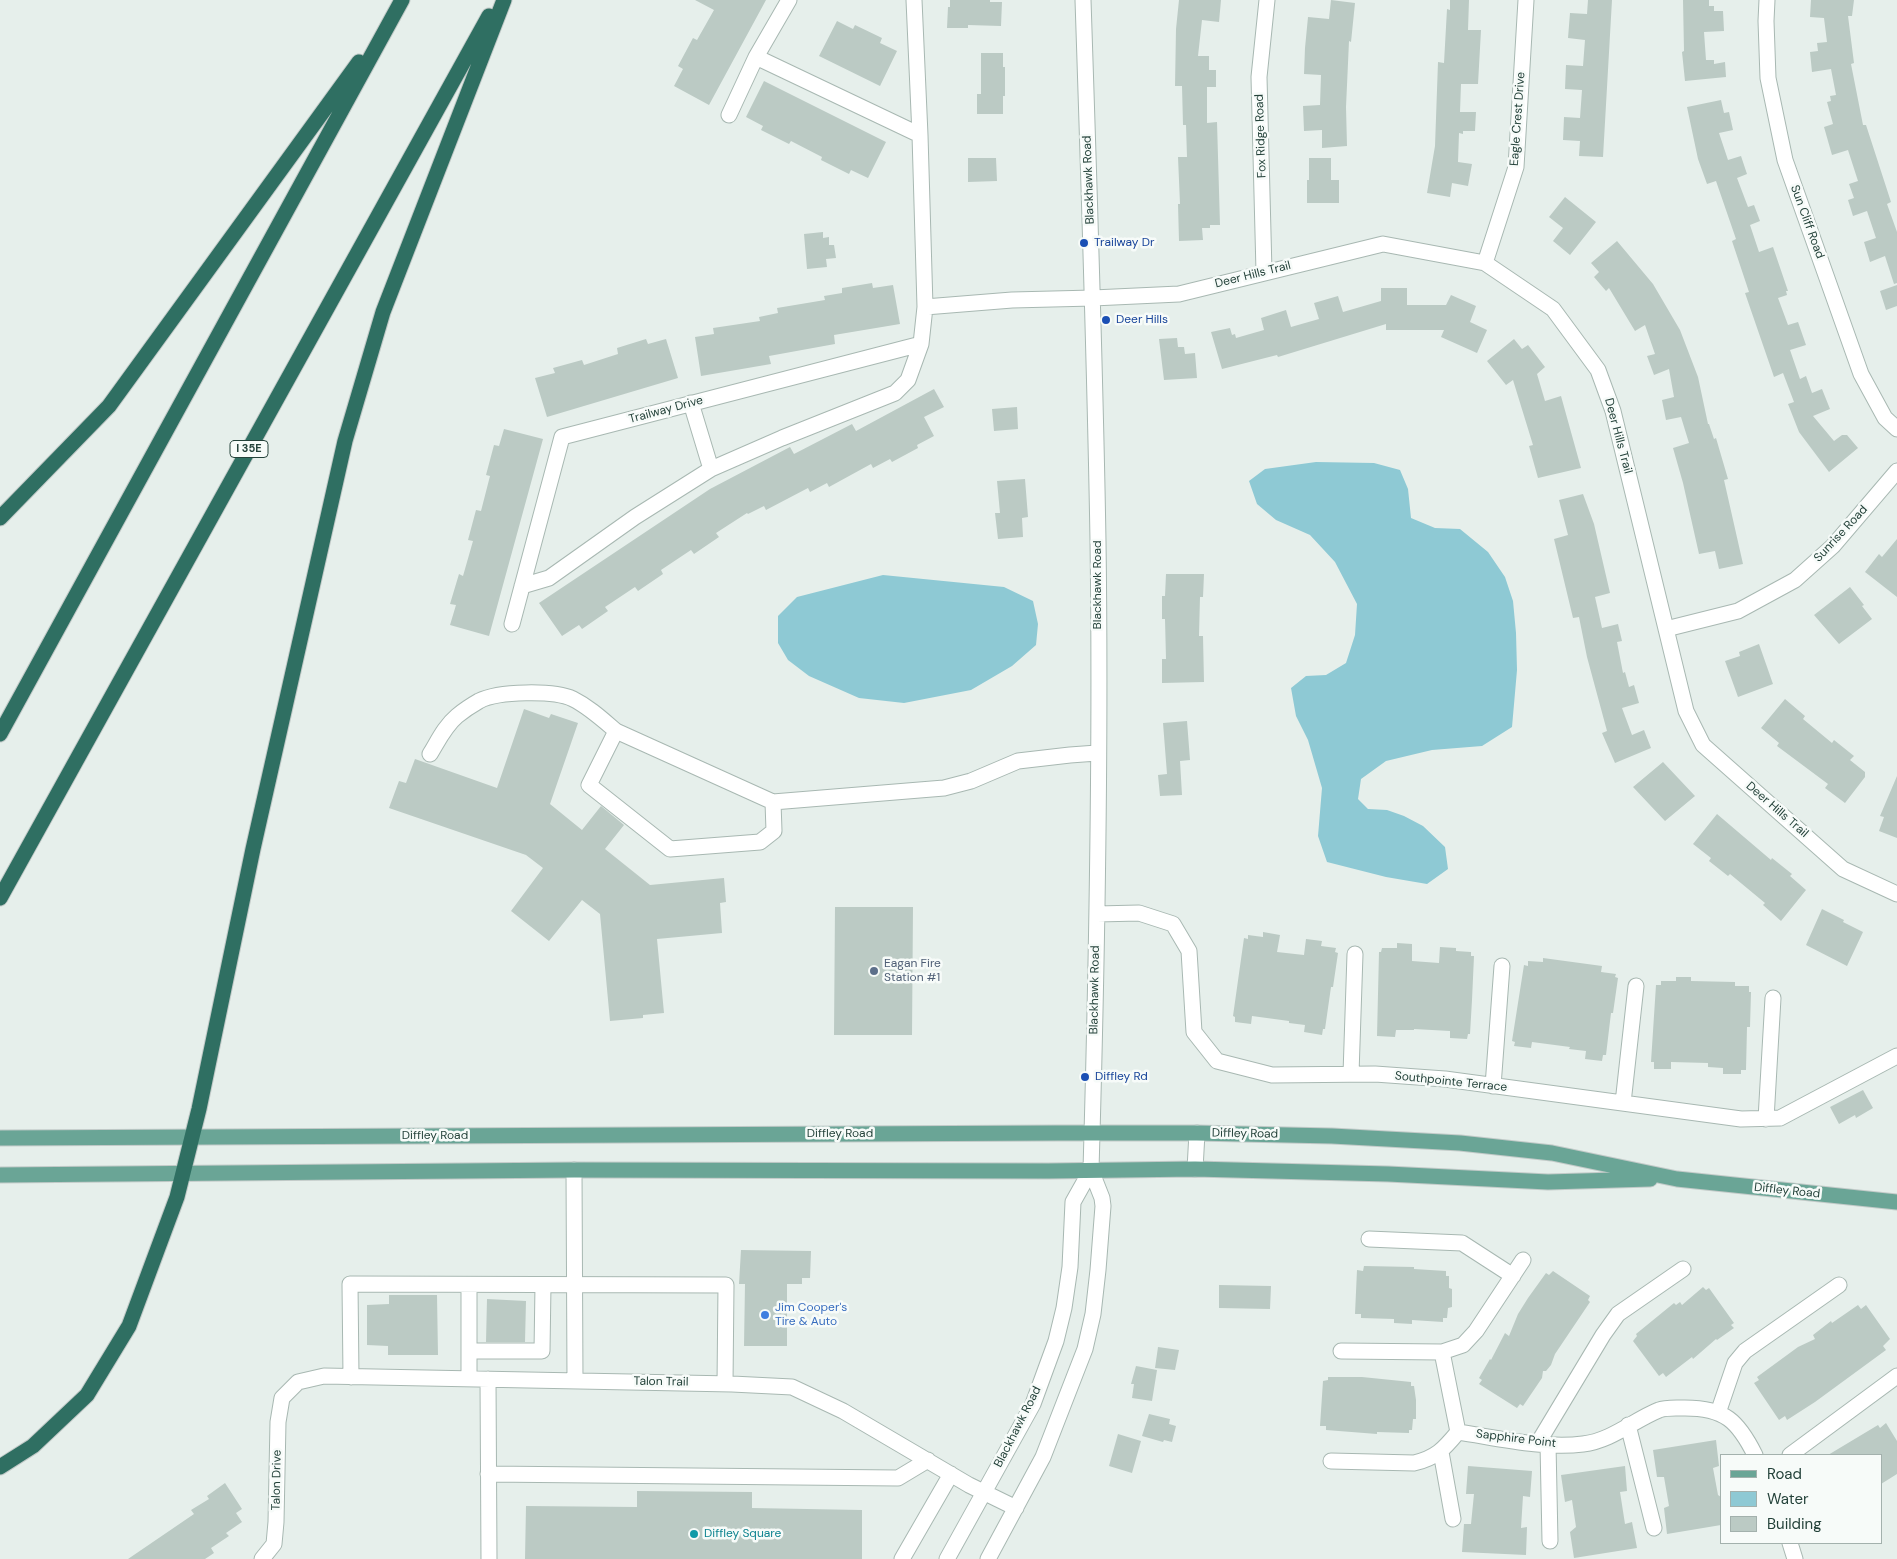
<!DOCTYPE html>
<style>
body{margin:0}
#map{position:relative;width:1897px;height:1559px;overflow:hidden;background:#e6efeb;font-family:"DM Sans",sans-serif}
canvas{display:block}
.legend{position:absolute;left:1720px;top:1454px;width:162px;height:90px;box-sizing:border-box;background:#f7fbf9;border:1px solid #a3b1ad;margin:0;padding:6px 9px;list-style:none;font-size:15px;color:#24423a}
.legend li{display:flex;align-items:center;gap:10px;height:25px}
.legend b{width:25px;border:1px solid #a3b1ad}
</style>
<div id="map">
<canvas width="1897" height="1559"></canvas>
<ul class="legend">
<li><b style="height:6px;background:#6aa596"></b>Road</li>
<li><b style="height:14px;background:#8ec9d4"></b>Water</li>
<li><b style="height:14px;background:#bbcac4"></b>Building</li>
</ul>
</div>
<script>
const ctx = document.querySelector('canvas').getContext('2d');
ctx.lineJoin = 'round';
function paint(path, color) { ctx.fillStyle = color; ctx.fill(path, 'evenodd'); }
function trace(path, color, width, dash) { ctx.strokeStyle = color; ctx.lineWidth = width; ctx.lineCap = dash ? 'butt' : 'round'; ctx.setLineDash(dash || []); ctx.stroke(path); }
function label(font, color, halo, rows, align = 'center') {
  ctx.font = font + ' "DM Sans",sans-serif'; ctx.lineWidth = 5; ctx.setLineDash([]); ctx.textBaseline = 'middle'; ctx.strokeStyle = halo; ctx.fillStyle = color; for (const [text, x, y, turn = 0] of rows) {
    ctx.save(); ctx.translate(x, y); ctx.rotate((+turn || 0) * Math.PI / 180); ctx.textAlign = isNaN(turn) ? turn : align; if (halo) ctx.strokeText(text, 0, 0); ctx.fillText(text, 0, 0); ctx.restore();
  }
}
const water = new Path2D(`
 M1316,462L1374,463L1400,470L1408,489L1411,518L1435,528L1460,529L1488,552L1505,577L1513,601L1516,633L1517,670L1512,727L1482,746L1432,750L1386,761L1361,779L1358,799L1368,809L1387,810L1404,816L1423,826L1445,847L1448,869L1427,884L1386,877L1327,862L1318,836L1322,788L1308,740L1296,716L1291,688L1306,676L1326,675L1346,663L1355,635L1357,604L1335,562L1310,535L1276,520L1257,504L1249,481L1265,469Z
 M883,575L1004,587L1033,601L1038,624L1036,645L1012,666L971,690L904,703L859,698L809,676L788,660L778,643V616L797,597Z`);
const building = new Path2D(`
 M695,0H766L709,105L674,86L683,69L678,66L693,38L697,40L714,10Z
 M950,0H990V2H1002L1001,26L968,25V28H947L948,7H950Z
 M1179,0H1221L1219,22L1202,20L1198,56H1209V70H1216V87H1207V123L1217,122L1220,225H1210V228H1202L1203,240L1179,241L1178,204H1180L1178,157H1187L1186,125H1183L1182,86H1175L1176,29Z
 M1331,0L1355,3L1351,42L1349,41L1346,107L1347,146L1322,148V130L1304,131L1303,106L1320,105L1321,75L1304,74L1305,48L1308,17L1329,19Z
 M1450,0H1469L1468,30H1481L1478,84H1461L1460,112H1476L1475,131H1463V134L1459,133L1458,162L1472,164L1468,186L1452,183L1450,197L1427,193L1435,146L1438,62L1444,63L1447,9L1450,10Z
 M1588,0H1612L1603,157L1579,156L1580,141L1563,140L1564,117L1580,118L1582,90L1565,89L1566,65L1583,66L1585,40L1568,38L1570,13L1587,14Z
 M1683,0H1709V6H1714V11H1723L1724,31L1704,32L1706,60H1714V64L1725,62L1726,77L1685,81L1682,52L1684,51Z
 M1811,0H1854L1852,16H1848L1854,63L1851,64L1863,125H1866L1891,202L1887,204L1897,232V283L1894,284L1885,256L1870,262L1864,242L1876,238L1867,211L1853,216L1848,200L1854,198L1849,184L1858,181L1848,150L1832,155L1824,127L1833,124L1827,102L1831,101L1830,96L1836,95L1831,69L1812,72L1810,52L1818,51L1817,43L1827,42L1824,18L1810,17Z
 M837,21L853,29L855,25L882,38L880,43L897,51L880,86L819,56Z
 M981,53H1003V67H1005V96H1003V114H977V94H981Z
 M764,81L886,142L868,178L851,170L849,174L821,160L822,157L791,141L789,144L761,130L763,126L746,117Z
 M1721,100L1724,113L1729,112L1733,130L1719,133L1728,160L1741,156L1747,174L1737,178L1748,207L1754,205L1760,221L1750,225L1759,252L1773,247L1788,291H1786L1787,295L1778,298L1788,325L1798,322L1806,345L1790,350L1800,379L1806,376L1812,393L1822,389L1830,409L1813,416L1834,441L1842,435H1847L1858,448L1829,472L1799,432L1788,404L1794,402L1783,373L1774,377L1745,293L1749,292L1732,241L1736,239L1716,181L1707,184L1698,159L1687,107Z
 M968,158H996L997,181L968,182Z
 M1309,158H1331V180H1339V203H1307V180H1309Z
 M1565,197L1596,222L1570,255L1553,241L1563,228L1549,217Z
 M823,232V238L829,237V245H834L836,258L826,259L827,267L807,269L804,234Z
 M1617,241L1653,284L1680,330L1698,377L1708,424H1709L1714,439L1716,438L1728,479L1724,480L1743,564L1719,569L1715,551L1699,554L1683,483L1673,448L1689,443L1681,417L1666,420L1662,400L1674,397L1669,369L1654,375L1647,356L1655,354L1645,325L1635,331L1609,288L1606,291L1594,277L1599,272L1591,263Z
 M872,283L873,288L893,285L900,324L834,335L835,344L769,356L771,364L701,376L695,337L714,334L713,328L760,321L759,317L778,313L777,308L825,300L824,296L842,293V288Z
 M1897,285V306L1886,310L1880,291Z
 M1381,288H1407V305H1446L1451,295L1476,306L1470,322L1487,330L1477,353L1441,337L1444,330H1386V324L1278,357L1277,355L1222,369L1211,332L1230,328L1232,335L1235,334L1236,338L1264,330L1261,318L1286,310L1291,327L1319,319L1314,303L1338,296L1343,312L1381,301Z
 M1177,338L1178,347H1184L1185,354L1195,353L1197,378L1164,380L1159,339Z
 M646,339L648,344L666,339L678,378L547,417L535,378L555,373L553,368L582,360L584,365L618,354L617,348Z
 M1514,339L1522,349L1528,345L1545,367L1537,374L1545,401L1561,396L1581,468L1538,478L1529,446L1533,445L1513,380L1506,385L1487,361Z
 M934,389L944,407L924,417L934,436L917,445L918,448L892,462L890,459L873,468L871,464L829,487L827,483L810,492L808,488L766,510L764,506L748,514L747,513L716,533L719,537L694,554L691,550L661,570L663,574L638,591L635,587L605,607L608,611L582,629L579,625L562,636L539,603L710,489L790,447L794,454L852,424L856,431Z
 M1017,407L1018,429L994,431L992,409Z
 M504,429L543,439L489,636L450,625L456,605L450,604L459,574L463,576L473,541L468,540L476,510L481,511L490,476L486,475L494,445L499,446Z
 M1025,479L1028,517L1022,518L1023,537L998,539L995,513H1000L997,481Z
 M1583,494L1594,524L1610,593L1595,597L1602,628L1618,624L1622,641L1617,642L1623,673L1625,672L1629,687L1634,685L1639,703L1622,708L1632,735L1644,730L1651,748L1615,763L1602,733L1607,731L1587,657L1579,617L1573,618L1554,539L1568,535L1559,500Z
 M1897,539V597L1865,572L1879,554L1882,557Z
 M1166,574H1204L1203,597H1200L1199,636H1203L1204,682L1162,683V659H1166L1165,619H1162V596H1165Z
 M1850,587L1864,605L1862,606L1872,619L1839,644L1814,615Z
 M1759,644L1773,684L1738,697L1725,661L1740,656L1739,652Z
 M1785,699L1805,716L1803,719L1832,743L1834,740L1854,756L1850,760L1865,772V777L1845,803L1825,788L1828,784L1777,746L1779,743L1761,728Z
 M524,709L549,718L551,714L578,723L550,804L582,830L601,806L624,825L605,849L650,885L724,878L726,902L720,903L722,933L657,939L664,1013L643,1015V1018L610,1021L600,914L582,900L549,941L511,911L543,868L526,855L389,808L399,781L406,783L415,759L497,788Z
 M1187,721L1190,760L1180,761L1182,795L1160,796L1158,775L1167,774L1163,723Z
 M1663,762L1695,796L1665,821L1633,787Z
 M1897,776V838L1879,831L1884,817L1880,816Z
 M1717,814L1771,860L1772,858L1792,874L1790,876L1806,890L1781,921L1763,905L1765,903L1730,874L1728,876L1709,861L1711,858L1693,844Z
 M835,907H913L912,1035H834Z
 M1822,909L1844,920L1843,922L1863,932L1847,966L1806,945Z
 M1263,932L1280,935L1277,952L1304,955L1306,939L1322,941L1321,946L1336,948L1335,952L1338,953L1333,987H1331L1325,1029H1323L1322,1035L1304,1032L1305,1025L1289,1023V1021L1252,1016L1251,1024L1235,1022V1017L1233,1016L1244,938L1248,939V935L1263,937Z
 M1397,943L1412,944V961L1439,963L1440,947L1456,948V951L1471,952V956H1474L1472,1000L1470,1034H1468L1467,1039L1450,1038V1031L1414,1029V1030H1396L1395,1037L1377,1036L1379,952H1381L1382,948H1397Z
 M1543,958L1602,966L1601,972L1616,974L1615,977L1618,978L1613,1013H1611L1606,1055H1603L1602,1061L1585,1059L1586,1051L1569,1049L1570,1047L1532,1042L1531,1048L1514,1046L1515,1042L1512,1041L1524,965L1528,966V961L1543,962Z
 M1676,977H1691V981L1735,982V986H1749V992H1751L1750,1027H1747L1746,1070H1741V1074H1723V1068L1708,1067V1063L1671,1062V1069H1654V1062H1651L1656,985H1661V981H1676Z
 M1863,1090L1873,1108L1856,1118L1855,1115L1839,1124L1830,1107Z
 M741,1250L811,1251L810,1278H802V1284H787V1346H744L745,1284H739Z
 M1364,1266L1414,1267V1269L1446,1271V1276H1449V1288L1452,1289V1307L1448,1308L1447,1318H1443V1322L1412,1320V1324L1394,1323V1319L1361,1318V1314H1355L1357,1270L1363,1271Z
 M1553,1271L1590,1296L1588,1300L1590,1302L1555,1354L1551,1365L1546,1371H1543L1542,1378L1523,1406L1520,1404L1517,1408L1479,1384L1482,1380L1479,1378L1490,1359L1491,1360L1505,1333L1509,1336L1518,1314L1528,1298L1546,1273L1549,1275Z
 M1219,1285L1271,1286L1270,1309L1219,1308Z
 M1703,1287L1706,1290L1709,1288L1734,1323L1731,1325L1734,1328L1717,1340L1716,1339L1693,1359L1692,1357L1666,1377L1663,1373L1659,1376L1633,1341L1637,1336L1636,1334L1674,1303L1676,1305L1680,1302L1682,1305Z
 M389,1295H437L438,1355H388V1346L367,1345V1305L389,1304Z
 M487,1299L526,1301L525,1342H486Z
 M1858,1305L1861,1309L1866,1305L1890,1339L1883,1346L1886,1350L1815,1402L1787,1420L1785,1416L1779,1420L1754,1383L1759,1380L1757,1377L1798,1347L1815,1339L1813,1335L1831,1321L1832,1323Z
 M1158,1347L1179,1350L1175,1370L1155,1368Z
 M1136,1366L1157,1370L1152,1401L1132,1398L1134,1384H1131Z
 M1328,1377H1362L1411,1382V1386H1414L1416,1400V1419H1413L1412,1430H1409V1433L1377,1432V1434L1326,1430V1426H1320L1323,1381L1328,1380Z
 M1149,1414L1170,1419L1169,1424L1176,1426L1172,1442L1164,1440L1163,1442L1142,1436Z
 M1886,1423L1897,1441V1474L1881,1484V1455H1828L1878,1425L1880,1428Z
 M1118,1434L1141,1441L1132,1473L1109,1466Z
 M1716,1440L1719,1466L1713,1468L1718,1495L1721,1497V1525L1667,1534L1664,1508L1669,1506L1664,1477H1657L1653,1450Z
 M1468,1466L1532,1471L1530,1497L1523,1496L1521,1528L1527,1527L1526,1555L1462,1552L1464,1524H1471L1474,1494H1466Z
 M1625,1466L1627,1491L1620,1492L1625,1524L1632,1522L1637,1548L1574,1558L1570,1532L1576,1527L1572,1500L1565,1502L1561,1475Z
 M225,1483L242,1509L236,1513L242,1522L226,1533L229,1536L211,1548L214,1553L205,1559H128L194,1514L191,1510L209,1499L207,1496Z
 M637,1491L752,1492V1508L862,1510V1559H525L526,1506L637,1507Z`);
const minor = new Path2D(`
 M914,0L920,135
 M1767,0L1766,21L1768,78L1785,160L1861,374L1885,418L1897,429
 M756,57L920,135L925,307L1012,300L1093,298L1179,294L1383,244L1485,263L1553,309L1598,370L1613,411L1686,711L1703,745L1843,869L1897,894
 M729,115L756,57L789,0
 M1485,263L1516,167L1526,0
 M1264,272L1259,77L1267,0
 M691,403L711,469
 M522,586L549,578L635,517L711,469L782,438L895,393L908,380L921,344
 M512,624L562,437L921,344L925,307
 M1666,629L1738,611L1795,580L1833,546L1897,471
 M430,754C438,741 445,726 457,716C463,711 472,705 479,701C498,691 554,690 573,699C589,707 602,719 616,731
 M773,802L774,831L760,842L670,849L589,785L616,731L773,802L944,788L971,781L1018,761L1070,755L1097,753
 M1097,914L1139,913L1173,924L1189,951L1194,1032L1217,1061L1272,1075L1375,1074L1445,1079L1741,1119L1780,1118L1897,1056
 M1351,1074L1355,954
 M1493,1086L1502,966
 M1623,1103L1636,986
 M1766,1119L1773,998
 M1195,1169L1197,1133
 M574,1170L575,1381
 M1369,1239L1462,1243L1513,1276
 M469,1285V1379
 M469,1351H542L543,1285
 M1341,1351L1442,1352L1463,1345L1476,1331L1523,1260
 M1442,1352L1458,1432
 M351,1377L350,1284L726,1285L725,1384
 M488,1379L489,1559
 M1718,1413L1735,1363L1745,1351L1839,1285
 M1628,1425L1654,1528
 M1458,1432C1498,1438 1544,1449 1583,1444C1611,1441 1634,1420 1659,1410C1666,1407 1677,1408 1685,1408C1725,1408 1738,1421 1755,1455
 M1538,1443L1603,1335L1618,1314L1683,1269
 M1548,1444L1550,1541
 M1441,1452L1453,1519
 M1790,1455L1897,1376
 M1331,1461L1414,1463C1436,1458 1444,1449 1458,1432
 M488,1474L898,1478L928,1460
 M1790,1543L1795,1559
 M262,1559L274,1544L276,1522L278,1422L282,1398L298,1382L324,1376L732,1384L792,1387L843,1411L969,1485L1016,1508
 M902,1559L951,1474
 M947,1559L1033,1404L1056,1341L1064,1308L1070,1267L1073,1202L1091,1170
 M988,1559L1043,1457L1085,1349L1093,1314L1098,1270L1103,1206L1102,1198L1091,1170C1097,960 1101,750 1098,541C1095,360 1089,180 1083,0`);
const major = new Path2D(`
 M0,1138L1057,1133H1197L1332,1136L1460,1143L1552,1153L1677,1179L1897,1202
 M0,1175L574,1170L1048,1171L1195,1169L1388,1174L1548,1182L1650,1179`);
const highway = new Path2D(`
 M0,518L109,406L359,62
 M0,734L402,0
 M0,898L489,16
 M0,1467L33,1446L87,1395L129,1326L177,1197L199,1109L253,849L345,441L383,312L504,0`);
const markers = [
 [1084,243,5,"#1a4fb4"],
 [1106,320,5,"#1a4fb4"],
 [874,971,5,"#5c6f8a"],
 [1085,1077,5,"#1a4fb4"],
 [765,1315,5,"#3f7fe0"],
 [694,1534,5,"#0f9aa8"]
];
const shields = [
 [249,449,38]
];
const shieldNames = [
 ["I 35E",249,449]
];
const streetNames = [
 ["Eagle Crest Drive",1518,119,-86],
 ["Fox Ridge Road",1261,136,-92],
 ["Blackhawk Road",1089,180,-92],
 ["Sun Cliff Road",1807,222,70],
 ["Deer Hills Trail",1253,275,-14],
 ["Trailway Drive",666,410,-15],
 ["Deer Hills Trail",1618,436,75],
 ["Sunrise Road",1841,534,-47],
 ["Blackhawk Road",1098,585,-90],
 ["Deer Hills Trail",1777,810,41],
 ["Blackhawk Road",1095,990,-89],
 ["Southpointe Terrace",1451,1082,6],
 ["Diffley Road",840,1134],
 ["Diffley Road",1245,1134,1],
 ["Diffley Road",435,1136],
 ["Diffley Road",1787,1191,6],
 ["Talon Trail",661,1382,1],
 ["Blackhawk Road",1018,1427,-63],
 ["Sapphire Point",1516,1439,7],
 ["Talon Drive",277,1480,-89]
];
const transitNames = [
 ["Trailway Dr",1094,243],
 ["Deer Hills",1116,320],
 ["Diffley Rd",1095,1077]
];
const serviceNames = [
 ["Eagan Fire",884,964],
 ["Station #1",884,978]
];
const shopNames = [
 ["Jim Cooper's",775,1308],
 ["Tire & Auto",775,1322]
];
const cultureNames = [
 ["Diffley Square",704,1534]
];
paint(water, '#8ec9d4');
paint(building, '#bbcac4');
trace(minor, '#a8b8b2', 17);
trace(major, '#c2cac8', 17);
trace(highway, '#c2cac8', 17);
trace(minor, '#fff', 15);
trace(major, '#6aa596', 15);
trace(highway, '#2f6f62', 15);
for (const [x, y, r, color] of markers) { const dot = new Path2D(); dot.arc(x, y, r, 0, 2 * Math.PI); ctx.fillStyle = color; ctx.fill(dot); trace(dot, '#f7fbf9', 2); }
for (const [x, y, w] of shields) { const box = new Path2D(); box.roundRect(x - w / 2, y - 8.5, w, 17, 4); ctx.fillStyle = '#f7fbf9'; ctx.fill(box); trace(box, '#24423a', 1); }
label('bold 11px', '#24423a', null, shieldNames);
label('12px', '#24423a', '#f7fbf9', streetNames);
label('12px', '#164399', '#f7fbf9', transitNames, 'left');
label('12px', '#4e5e75', '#f7fbf9', serviceNames, 'left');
label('12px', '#366cbe', '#f7fbf9', shopNames, 'left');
label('12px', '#0d838f', '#f7fbf9', cultureNames, 'left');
</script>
